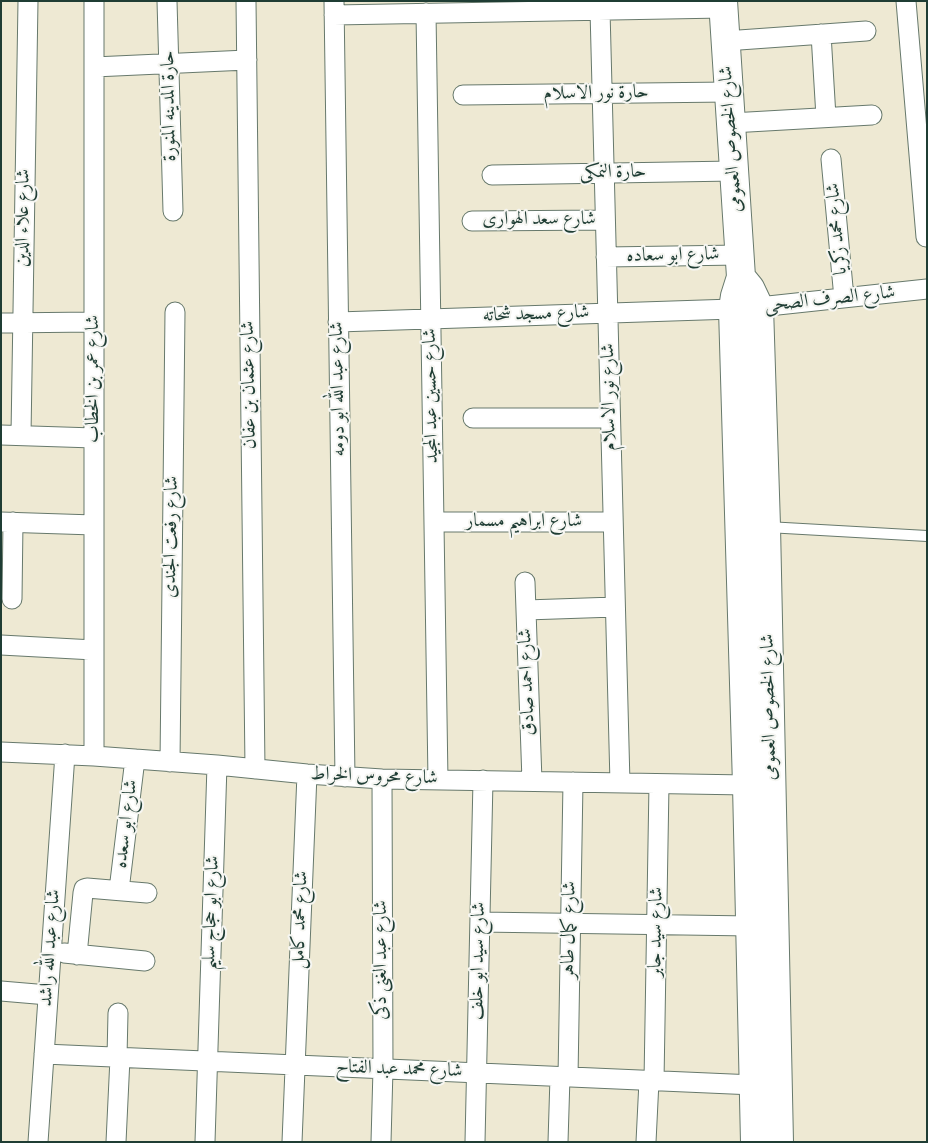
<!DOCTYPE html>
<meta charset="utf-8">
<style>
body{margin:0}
#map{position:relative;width:928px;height:1143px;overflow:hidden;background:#eee9d3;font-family:"IM FELL DW Pica",serif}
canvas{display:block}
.frame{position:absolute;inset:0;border:2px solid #1f3d34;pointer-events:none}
</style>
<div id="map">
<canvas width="928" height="1143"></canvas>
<div class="frame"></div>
</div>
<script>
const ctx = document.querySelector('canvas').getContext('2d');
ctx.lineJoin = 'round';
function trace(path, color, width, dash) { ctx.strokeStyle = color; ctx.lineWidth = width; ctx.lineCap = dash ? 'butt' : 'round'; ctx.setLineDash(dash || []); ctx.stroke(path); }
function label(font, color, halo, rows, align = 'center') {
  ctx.font = font + ' "IM FELL DW Pica",Amiri,serif'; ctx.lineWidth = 4; ctx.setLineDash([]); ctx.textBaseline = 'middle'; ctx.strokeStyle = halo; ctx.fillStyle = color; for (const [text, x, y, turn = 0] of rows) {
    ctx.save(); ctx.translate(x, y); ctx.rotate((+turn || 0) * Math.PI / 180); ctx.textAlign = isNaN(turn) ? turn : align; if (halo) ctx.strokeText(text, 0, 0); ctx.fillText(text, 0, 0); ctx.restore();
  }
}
const lane = new Path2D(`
 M767,527L927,536`);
const street = new Path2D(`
 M167,1L173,211
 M246,1L255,769
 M334,1L345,777
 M906,1L926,237
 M600,10L620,783
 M426,13L438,780
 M334,15L723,8
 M821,34L826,117
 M725,41L866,31
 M94,67L247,60
 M463,95L729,92
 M731,123L872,115
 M831,159L844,298
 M492,175L734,171
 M472,221L605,220
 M606,257L740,255
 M338,322L733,309L759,307L927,289
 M1,323L94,322
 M473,418H610
 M1,435L94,438
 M21,435L28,1
 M1,522L94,525
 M434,522H613
 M525,582L532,781
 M12,599L13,522
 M526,610L615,607
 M1,645L94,650
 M1,752L94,756L217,765L307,774L382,779L747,785
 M94,756V1
 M170,762L175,312
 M119,890L135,759
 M480,922L751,926
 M64,953L145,961
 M77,955L83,893L84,889L87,888L147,893
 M1,991L48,995
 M44,1054L754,1085
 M117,1057L118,1013
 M568,1077L573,782
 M654,1081L659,784
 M38,1142L65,754
 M116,1142L120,1058
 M205,1142L217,765
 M292,1142L307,774
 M381,1142L383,1069L382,779
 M475,1142L483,780
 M558,1142L560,1077
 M646,1142L649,1081`);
const secondary = new Path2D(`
 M723,1L741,277L735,296L733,309L747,785L755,1142
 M741,277L750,288L759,307L766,526L779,1142`);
const streetNames = [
 ["حارة نور الاسلام",596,94,-1],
 ["حارة المدينه المنورة",170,106,-91],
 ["شارع الخصوص العمومى",732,139,-94],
 ["حارة النمكى",613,173,-1],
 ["شارع علاء الدين",24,218,-89],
 ["شارع سعد الهوارى",539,220],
 ["شارع محمد زكريا",838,229,-95],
 ["شارع ابو سعاده",673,256,-1],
 ["شارع الصرف الصحى",830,300,-6],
 ["شارع مسجد شحاته",536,315,-2],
 ["شارع عمر بن الخطاب",94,379,-90],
 ["شارع عثمان بن عفان",250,385,-91],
 ["شارع عبد الله ابو دومه",339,389,-91],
 ["شارع حسين عبد المجيد",432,396,-91],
 ["شارع نور الاسلام",610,397,-91],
 ["شارع ابراهيم مسمار",524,522],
 ["شارع رفعت الجندى",172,537,-89],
 ["شارع احمد صادق",528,682,-92],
 ["شارع الخصوص العمومى",770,707,-91],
 ["شارع محروس الخراط",374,777,2],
 ["شارع ابو سعده",127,824,-83],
 ["شارع ابو حجاج سليم",212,913,-88],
 ["شارع محمد كامل",301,920,-88],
 ["شارع كمال طاهر",570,930,-89],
 ["شارع سيد جابر",657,932,-89],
 ["شارع عبد الله راشد",51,948,-86],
 ["شارع عبد الغنى ذكى",382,960,-90],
 ["شارع سيد ابو خلف",479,961,-89],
 ["شارع محمد عبد الفتاح",399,1070,2]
];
trace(lane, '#67796c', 12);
trace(street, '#67796c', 21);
trace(secondary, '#67796c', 30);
trace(lane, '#fff', 10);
trace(street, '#fff', 19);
trace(secondary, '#fff', 28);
label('19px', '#1f3d34', '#f6f6f2', streetNames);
</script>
